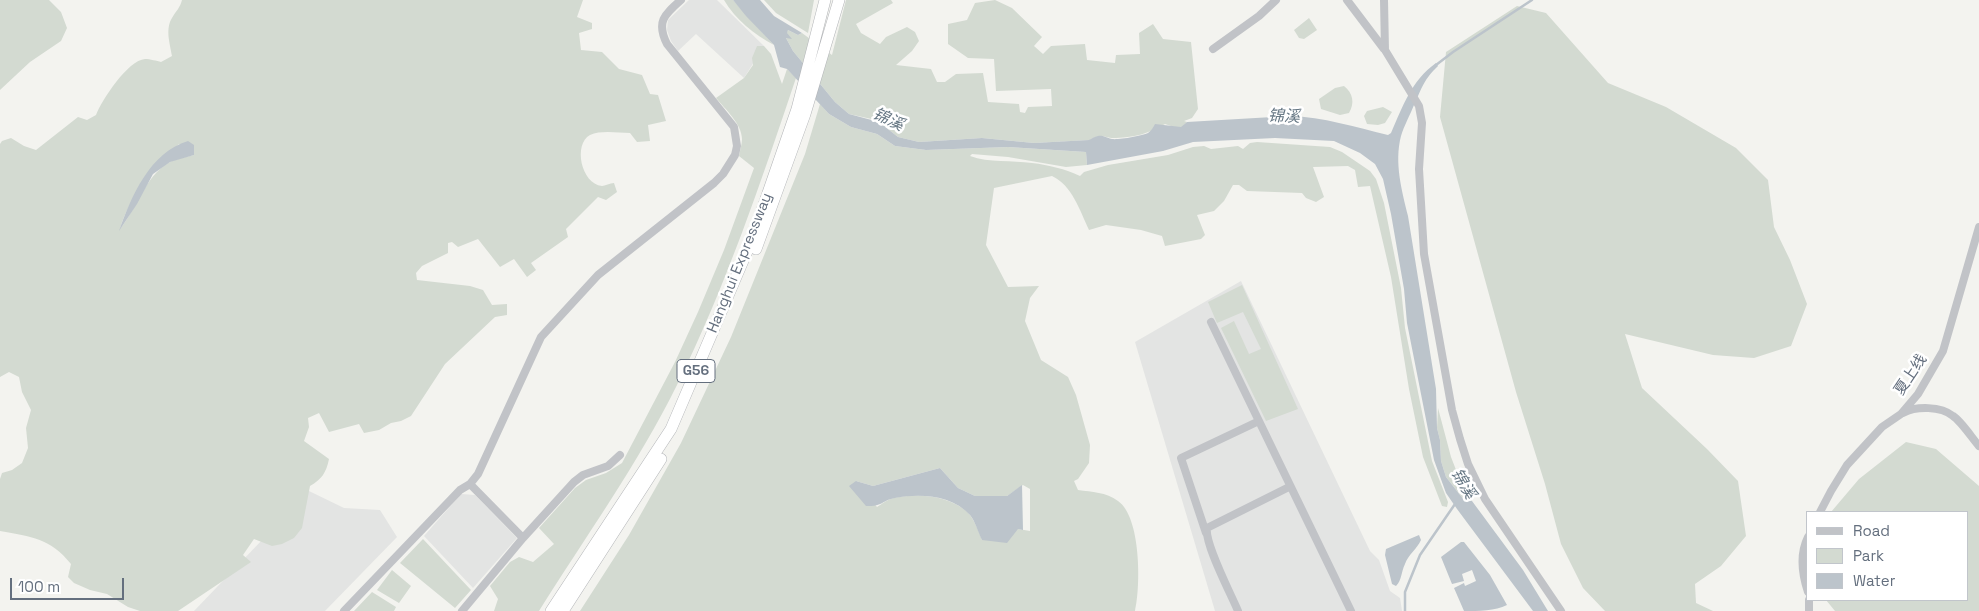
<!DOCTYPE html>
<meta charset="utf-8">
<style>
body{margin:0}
#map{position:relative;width:1979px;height:611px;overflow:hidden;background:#f3f3ef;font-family:"Space Grotesk",sans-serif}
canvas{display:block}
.legend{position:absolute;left:1806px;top:511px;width:162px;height:90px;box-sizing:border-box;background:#fff;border:1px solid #c1c5cb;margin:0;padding:6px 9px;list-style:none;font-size:15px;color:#646f7e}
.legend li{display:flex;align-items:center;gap:10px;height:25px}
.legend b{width:25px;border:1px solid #c1c5cb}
.scale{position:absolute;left:10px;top:578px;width:114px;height:22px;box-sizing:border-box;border:2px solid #646f7e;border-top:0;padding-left:6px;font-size:15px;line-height:18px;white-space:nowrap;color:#646f7e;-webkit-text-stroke:4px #fff;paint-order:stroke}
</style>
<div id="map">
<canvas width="1979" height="611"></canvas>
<ul class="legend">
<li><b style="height:6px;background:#c1c3c7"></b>Road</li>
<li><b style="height:14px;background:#d3dad1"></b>Park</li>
<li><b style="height:14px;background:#bcc4cb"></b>Water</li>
</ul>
<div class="scale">100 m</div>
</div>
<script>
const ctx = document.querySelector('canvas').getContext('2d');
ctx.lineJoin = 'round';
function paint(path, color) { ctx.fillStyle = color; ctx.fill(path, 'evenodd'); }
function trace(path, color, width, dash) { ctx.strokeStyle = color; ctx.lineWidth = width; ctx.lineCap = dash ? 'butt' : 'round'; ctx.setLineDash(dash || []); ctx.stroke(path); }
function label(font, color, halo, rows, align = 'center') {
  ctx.font = font + ' "Space Grotesk","Noto Sans SC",sans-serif'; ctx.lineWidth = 5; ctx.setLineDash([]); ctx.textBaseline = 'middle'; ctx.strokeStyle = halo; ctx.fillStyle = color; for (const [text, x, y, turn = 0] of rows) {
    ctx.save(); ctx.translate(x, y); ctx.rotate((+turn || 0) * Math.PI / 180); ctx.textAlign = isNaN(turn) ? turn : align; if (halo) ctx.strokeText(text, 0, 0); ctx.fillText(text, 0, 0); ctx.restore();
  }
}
const built = new Path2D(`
 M689,0H717L764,46L744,78L696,34L678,51L671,41L667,30L668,20Z
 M1241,281L1370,551L1379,560L1390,591L1400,598L1402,611H1215L1135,342Z
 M309,491L344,508L380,510L397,537L325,611H194Z
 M461,494L475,495L517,538L473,588L424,536Z`);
const green = new Path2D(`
 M0,0H49L61,12L67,28L61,41L30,62L0,90Z
 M182,0H583L577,17L592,23V29L579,33L581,50L602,52L619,69L642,75L650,94L658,95L666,121L648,125L650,141L637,142L630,133C618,133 601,130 590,135C573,144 581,184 602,186C605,186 610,183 614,183L617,192L606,200L598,197L566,229L568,237L531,263L536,270L527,277L514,259L500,267L478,239L458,247L452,242L448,243V253L422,266L416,273L417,280L470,286L483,290L492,305L507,304V315L495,317L445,364L411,416L401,421L391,423L379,430L364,433L359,424L329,432L319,413L308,418L309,427L304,441L329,459C326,473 322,479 310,486L302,528L294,538L282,544L272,546L254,539L243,555L251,562L178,611H140L128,607L107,594L90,590L74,583L68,577L71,564C50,538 32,537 0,531V479L2,473L12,470L22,463L28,448L26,428L31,410L22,392L19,377L9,372L0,377V144L2,141L11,138L24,146L36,150L78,117L87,120L96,115C102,100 128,60 145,59C150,59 157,61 161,62L172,56C170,44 165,29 172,18C176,11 180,8 182,0ZM179,144L194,155C186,157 175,159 168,163C145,177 137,208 120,229C129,195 156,170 179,144Z
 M724,0H733L774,45C755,35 735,19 724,0Z
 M764,0H814L808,33L776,13Z
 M846,0H891L893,3L856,24L861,33L880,44L886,37L907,27L915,32L919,41L912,51L896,65L931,69L937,82H945L956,74L983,73L988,102L1019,104L1020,112L1025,113L1028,107L1052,106L1051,89L996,91L994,59L968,58L948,44V24L967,20L975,3L995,0L1012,8L1042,37L1034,46L1043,54L1051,46L1085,44L1087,60L1115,63L1116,55L1140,54L1139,33L1153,24L1163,39L1191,42L1198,109L1192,118L1184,121L1187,122L1182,127H1174L1165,124C1147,134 1136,137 1116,138C1104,139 1104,132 1090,140L1034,143L982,138L919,142L898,137L876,120L849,114L835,102L793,51L785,36L788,30L798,35L802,33L832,55Z
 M1517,6L1546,13L1608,83L1666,107L1736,148L1768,180L1774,227L1790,260L1807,304L1791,346L1754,358L1713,355L1625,334L1642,388L1707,449L1738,481L1746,536L1721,566L1695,584L1696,603L1713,611H1605L1583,588L1561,544L1545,484L1516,392L1440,117L1446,52Z
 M1309,18L1317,30L1304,39L1299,38L1294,30Z
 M757,46H764L771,54L782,84L787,69L796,78C761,182 726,286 677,385C638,464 586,536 539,611H494L498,599L490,586L510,562L519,557L533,562L554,544L539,528L575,488L586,480L606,473L622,463L675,362L698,312L724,250L754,168L739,156C740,150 742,144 742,139C742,124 725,109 716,98L744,78L753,65L752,58Z
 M1344,86C1353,93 1355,103 1349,113L1340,115L1321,109L1319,99L1335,88Z
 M820,104L829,114L851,127L877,134L895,146L926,150L1008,147L1086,152L1087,165L1066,167L1008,157L972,154L970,156C989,163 1012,160 1032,163C1049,165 1065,169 1080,176L1084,172L1108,165L1168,155L1193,147L1204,146L1211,149L1238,146L1243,149L1250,143L1257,142L1330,147L1342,152L1370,171L1376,179L1384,203L1401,288L1405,328L1432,461L1448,502L1447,507L1442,506L1423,457L1409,389L1391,277L1370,186L1358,187L1355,170L1348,166L1313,167L1324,197L1316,202L1306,198L1302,193L1247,191L1239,185H1233L1224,201L1214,211L1197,215L1205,235L1201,239L1165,246L1162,236L1141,230L1106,225L1089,230C1080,211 1072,185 1052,176L994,188L986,245L1008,287L1039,286L1030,298L1025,321L1041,360L1068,377L1076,395L1090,445L1089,463L1078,479L1074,481L1078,490C1092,492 1106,492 1118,501C1141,517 1141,586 1135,611H580L629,535L681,443L731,337L805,154ZM940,468L958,488L975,496H1007L1023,485L1030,489V531L1018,529L982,540C979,532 975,522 970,515C954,496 917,492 894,498C888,499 882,504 877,507L856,481L873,486Z
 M1383,107L1392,112L1385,123L1378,125L1367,124L1364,116L1367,111Z
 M1242,285L1298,409L1266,421L1221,328L1234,321L1249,354L1261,349L1243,312L1217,323L1208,302Z
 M1438,408L1451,457L1458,475L1472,501L1464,500L1446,477L1441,461L1440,440L1437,428Z
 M1906,442L1936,449L1979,486V611H1835L1826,600H1968V512H1831L1859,479Z
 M423,539L471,590L455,608L400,563Z
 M392,570L411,586L399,603L377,590Z
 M372,592L396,607L394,611H354Z`);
const water = new Path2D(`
 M733,0H760L774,16L802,33L798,35L788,30L787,33L792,39L786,38L793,51L835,102L849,114L879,122L898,137L919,142L982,138L1034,143L1089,140C1101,133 1101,136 1112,139C1118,140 1142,136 1148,133C1151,131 1153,128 1155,124L1181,127L1187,122L1290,116C1323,117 1355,127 1388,135L1391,133C1403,106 1411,81 1436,63L1438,66C1424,79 1422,88 1414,105C1410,115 1404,126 1401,136C1394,163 1402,191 1408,216L1436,389L1437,428L1440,440L1441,461L1446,477L1464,500L1472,501L1523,570L1548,611H1533L1457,509L1446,493L1434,460L1407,323L1404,289L1391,214L1383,179L1375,164L1360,153L1334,141L1275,138L1193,142L1163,151L1087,165L1086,152L1008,147L926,150L895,146L877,134L851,127L829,114L787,69L780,67L774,45L746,16Z
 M188,141L194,145V155L170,162L153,174L137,204L119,231C131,197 150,152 188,141Z
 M940,468L958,488L975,496H1007L1022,485L1023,530L1018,529L1007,543L982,540C978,532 975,521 970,515C952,495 920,493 895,498C882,500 883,507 866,506L849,486L856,481L873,486Z
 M1419,535L1421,540C1417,549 1408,555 1405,564C1401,572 1402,580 1396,586L1392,584L1385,555L1386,549Z
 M1461,542H1464L1490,575L1507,605C1495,611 1479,611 1464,611L1454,588L1464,583L1465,586L1476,581L1472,570L1462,574L1464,581L1452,584L1441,557Z`);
const stream = new Path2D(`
 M1436,65L1453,52L1532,0
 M1405,611V592L1420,555L1455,504`);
const minor = new Path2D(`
 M1347,0L1384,49
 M1384,0L1385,50L1419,106L1422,123L1419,169L1424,254L1452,410L1460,439L1468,464L1485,499L1561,611
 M1213,49L1259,16L1276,0
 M1211,322L1351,611
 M1903,413C1916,406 1941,406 1953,416C1961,421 1972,438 1979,446
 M470,484L523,538
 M1820,512L1831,491L1847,465L1882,427L1901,414L1918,394L1943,351L1979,227
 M1206,533L1181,458L1259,421
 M1808,537C1799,555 1802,574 1808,592
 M1809,600V611
 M344,611L460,490L470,484L478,474L541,337L598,275L714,183L723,174L735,155L737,146L734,127L667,44C656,22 664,15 681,0
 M462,611L523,538L574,482L583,475L608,466L620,455
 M1238,611C1231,594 1204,543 1207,528L1289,487`);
const highway = new Path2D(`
 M756,249L805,114L839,0
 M551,611L671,429L751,242L797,109L825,0
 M563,611L661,459`);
const shields = [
 [696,371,38]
];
const shieldNames = [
 ["G56",696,371]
];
const streetNames = [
 ["Hanghui Expressway",740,263,-68],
 ["夏上线",1911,375,-56]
];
const waterNames = [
 ["锦溪",1284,117,2],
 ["锦溪",888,120,25],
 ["锦溪",1463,484,59]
];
paint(built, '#e3e4e3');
paint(green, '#d3dad1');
paint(water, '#bcc4cb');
trace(stream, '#bcc4cb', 2.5);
trace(highway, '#b3b5b8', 12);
trace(minor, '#c1c3c7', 8);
trace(highway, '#fff', 11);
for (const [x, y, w] of shields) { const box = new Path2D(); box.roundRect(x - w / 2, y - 11.5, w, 23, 4); ctx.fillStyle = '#fff'; ctx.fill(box); trace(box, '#646f7e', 1); }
label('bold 14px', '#646f7e', null, shieldNames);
label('15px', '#646f7e', '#fff', streetNames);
label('italic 16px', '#657683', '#fff', waterNames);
</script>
